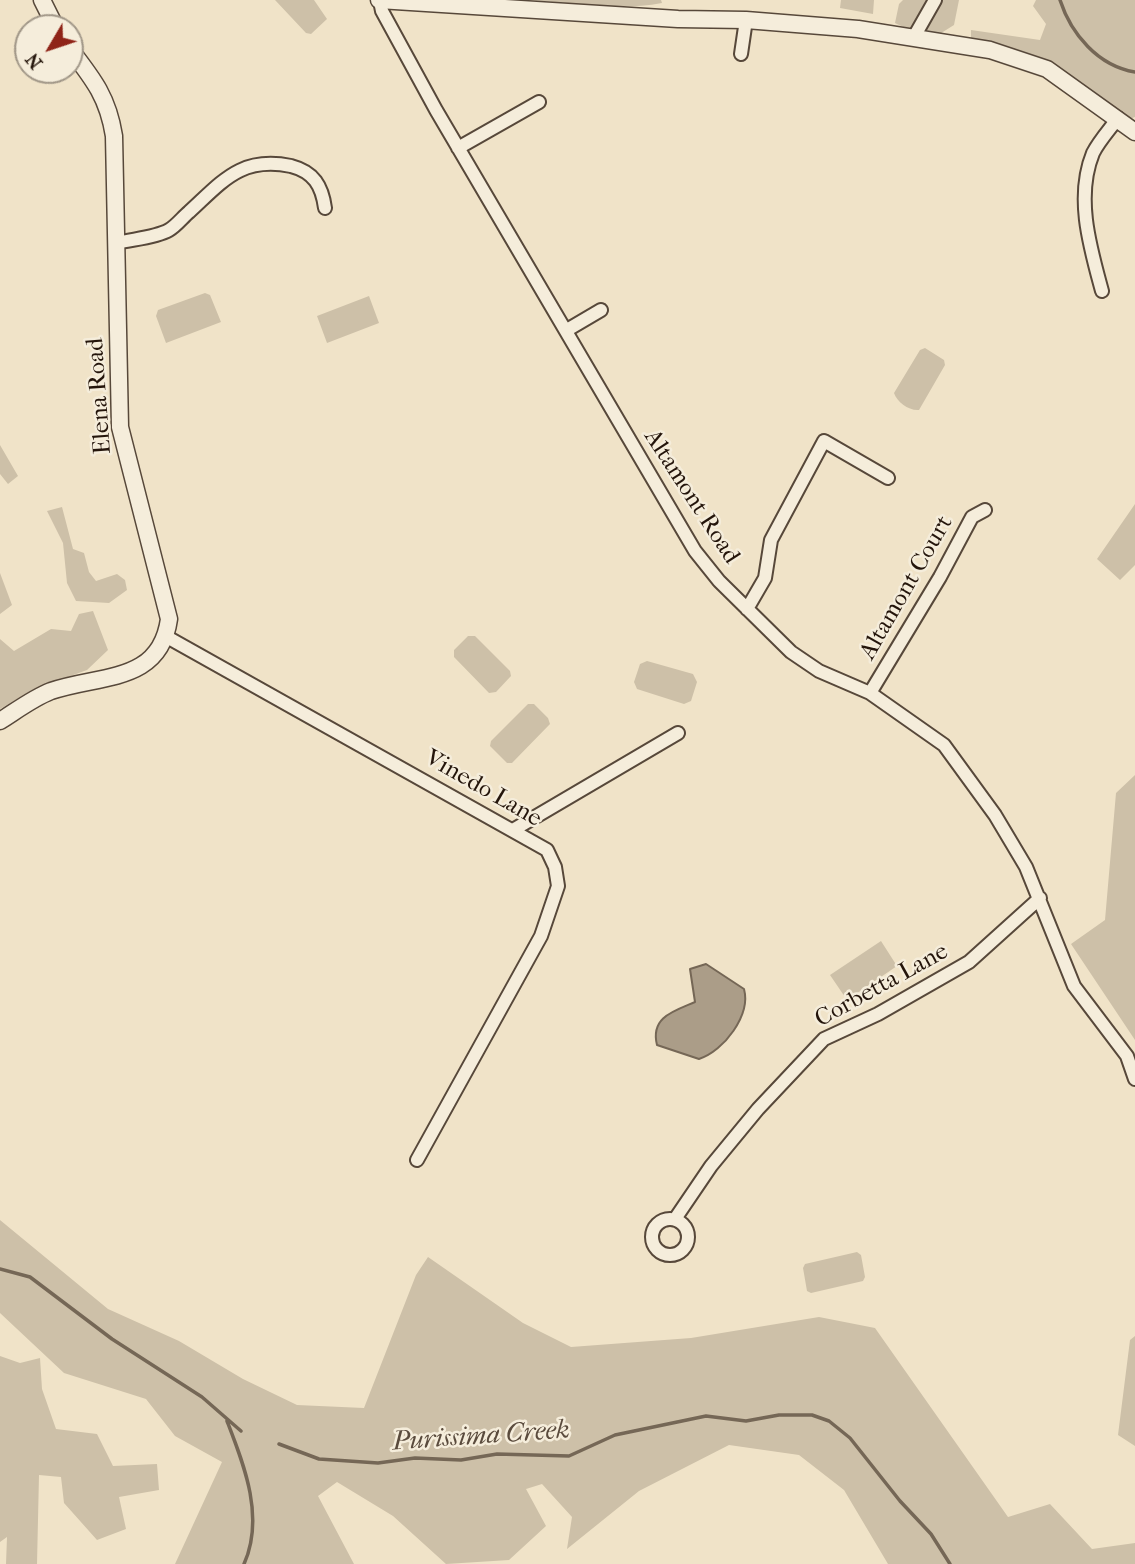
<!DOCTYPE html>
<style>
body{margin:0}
#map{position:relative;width:1135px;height:1564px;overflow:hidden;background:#f0e3c8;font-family:"IM FELL French Canon",serif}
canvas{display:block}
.north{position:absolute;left:14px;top:14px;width:70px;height:70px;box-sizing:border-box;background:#f5eddb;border:2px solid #a19788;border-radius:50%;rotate:231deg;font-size:19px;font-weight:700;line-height:28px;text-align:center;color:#24150b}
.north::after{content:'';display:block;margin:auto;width:24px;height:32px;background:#8f2418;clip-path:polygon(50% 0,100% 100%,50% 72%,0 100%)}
</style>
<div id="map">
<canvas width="1135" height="1564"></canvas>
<div class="north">N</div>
</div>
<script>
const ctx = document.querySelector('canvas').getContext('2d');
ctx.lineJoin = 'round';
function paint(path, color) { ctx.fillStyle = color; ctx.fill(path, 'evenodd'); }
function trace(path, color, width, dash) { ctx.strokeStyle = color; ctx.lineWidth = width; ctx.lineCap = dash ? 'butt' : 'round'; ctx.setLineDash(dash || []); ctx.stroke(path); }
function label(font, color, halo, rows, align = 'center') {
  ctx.font = font + ' "IM FELL French Canon",serif'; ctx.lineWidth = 5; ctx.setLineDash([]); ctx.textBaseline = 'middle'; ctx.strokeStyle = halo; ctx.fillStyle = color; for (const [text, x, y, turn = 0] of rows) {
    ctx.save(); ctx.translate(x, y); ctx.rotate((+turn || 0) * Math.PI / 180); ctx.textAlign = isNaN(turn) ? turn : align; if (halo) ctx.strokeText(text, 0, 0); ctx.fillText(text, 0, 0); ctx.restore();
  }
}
const green = new Path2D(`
 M275,0H314L327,19L311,34L306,33Z
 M520,0H661L662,3C614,12 568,1 520,0Z
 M841,0H874L873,14L840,8Z
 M903,0H959L954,25L930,40L895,23L899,4Z
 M1036,0H1135V117L1127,120L1098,99L971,43V30L1040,40L1046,24L1033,6Z
 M205,293L210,295L221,322L166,343L156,316L158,310Z
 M369,296L379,323L327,343L317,316Z
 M925,348L944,360L945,365L919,410C909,411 897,402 894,393L920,350Z
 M0,445L18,476L8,484L0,474Z
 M1135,504V565L1120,580L1097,559Z
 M62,507L73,549L84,553L89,572L96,581L117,574L125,580L127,590L109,603L76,601L67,583L63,543L47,511Z
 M0,573L12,605L0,614Z
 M93,611L108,650L87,670L32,690L0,709V639L14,651L51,629L71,631L79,614Z
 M468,636H475L510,671L511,676L496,692L489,693L454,657V650Z
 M647,661L693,674L697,682L691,701L684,704L637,689L634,682L640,664Z
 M528,704H534L548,718L550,724L512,763H507L490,746L491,741Z
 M1135,775V1040L1071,944L1105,920L1116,793Z
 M881,941L897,966L847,1000L830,975Z
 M0,1220L108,1309L179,1341L243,1379L297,1405L364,1408L416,1275L428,1257L523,1323L571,1347L691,1338L819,1317L875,1328L1008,1517L1050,1504L1092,1549L1135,1543V1564H888L844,1490L799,1455L729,1445L639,1491L567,1549L572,1517L542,1484L526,1489L546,1526L509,1560L446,1564L393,1516L337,1482L318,1496L354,1564H175L222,1462L175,1436L146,1399L64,1373L0,1313Z
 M857,1252L861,1255L865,1277L863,1281L811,1293L807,1291L803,1268L805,1264Z
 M1135,1336V1446L1118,1435L1130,1340Z
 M0,1356L20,1363L40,1358L42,1389L56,1429L97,1434L113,1466L157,1464L159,1490L119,1497L126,1529L97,1540L64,1503L61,1477L39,1475L37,1564H6L7,1537L0,1542Z`);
const water = new Path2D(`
 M706,964L744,989C751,1015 724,1051 699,1059L657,1045C650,1017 674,1011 695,1002L690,969Z`);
const stream = new Path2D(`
 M1060,0C1071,34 1098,66 1135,72
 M0,1269L30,1277L112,1339L202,1397L241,1431
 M227,1421C244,1465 265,1517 244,1564
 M279,1444L319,1459L378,1463L415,1458L461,1460L497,1454L569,1456L615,1435L706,1416L746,1421L779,1415H812L829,1421L850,1438L900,1501L931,1534L950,1564`);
const minor = new Path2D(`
 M380,1L382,11L436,110L695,551L719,581L791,652L819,671L870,693L944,745L995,815L1026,867L1074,986L1127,1056L1135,1079
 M914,37L935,0
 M741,54L746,20
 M458,148L539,102
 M117,243C132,239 155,238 169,230C176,226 183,217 189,212C223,181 241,156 291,166C314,172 322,186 325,208
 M1102,291C1090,247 1075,197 1093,153C1099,141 1110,129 1118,118
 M567,330L601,310
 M747,609L765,578L771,540L824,441L888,478
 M167,637L547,850L555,867L558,886L541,936L417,1160
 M870,693L940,577L972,517L985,510
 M513,830L678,733
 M675,1219L711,1166L758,1109L824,1039L878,1014L969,962L1040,898
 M652 1237a18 18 0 1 1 36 0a18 18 0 1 1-36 0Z`);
const tertiary = new Path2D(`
 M42,0L56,28
 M379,0L678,19L746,20L858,29L990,50L1047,69L1135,132
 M0,721C16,711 33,698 51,691C100,674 160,684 169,619L120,427L114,136C108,98 94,80 70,49`);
const streetNames = [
 ["Elena Road",100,396,-94],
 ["Altamont Road",691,497,57],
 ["Altamont Court",907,588,-60],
 ["Vinedo Lane",483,789,30],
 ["Corbetta Lane",882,986,-29]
];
const waterNames = [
 ["Purissima Creek",481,1437,-4]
];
paint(green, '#cdc0a8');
paint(water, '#ab9d88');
trace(water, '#756756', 2);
trace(stream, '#756756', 3.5);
trace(minor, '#57483a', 16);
trace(tertiary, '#57483a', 19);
trace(minor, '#f5eddb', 12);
trace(tertiary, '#f5eddb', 16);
label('24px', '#24150b', '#f5eddb', streetNames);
label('italic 26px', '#5a4b3d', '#f5eddb', waterNames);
</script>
